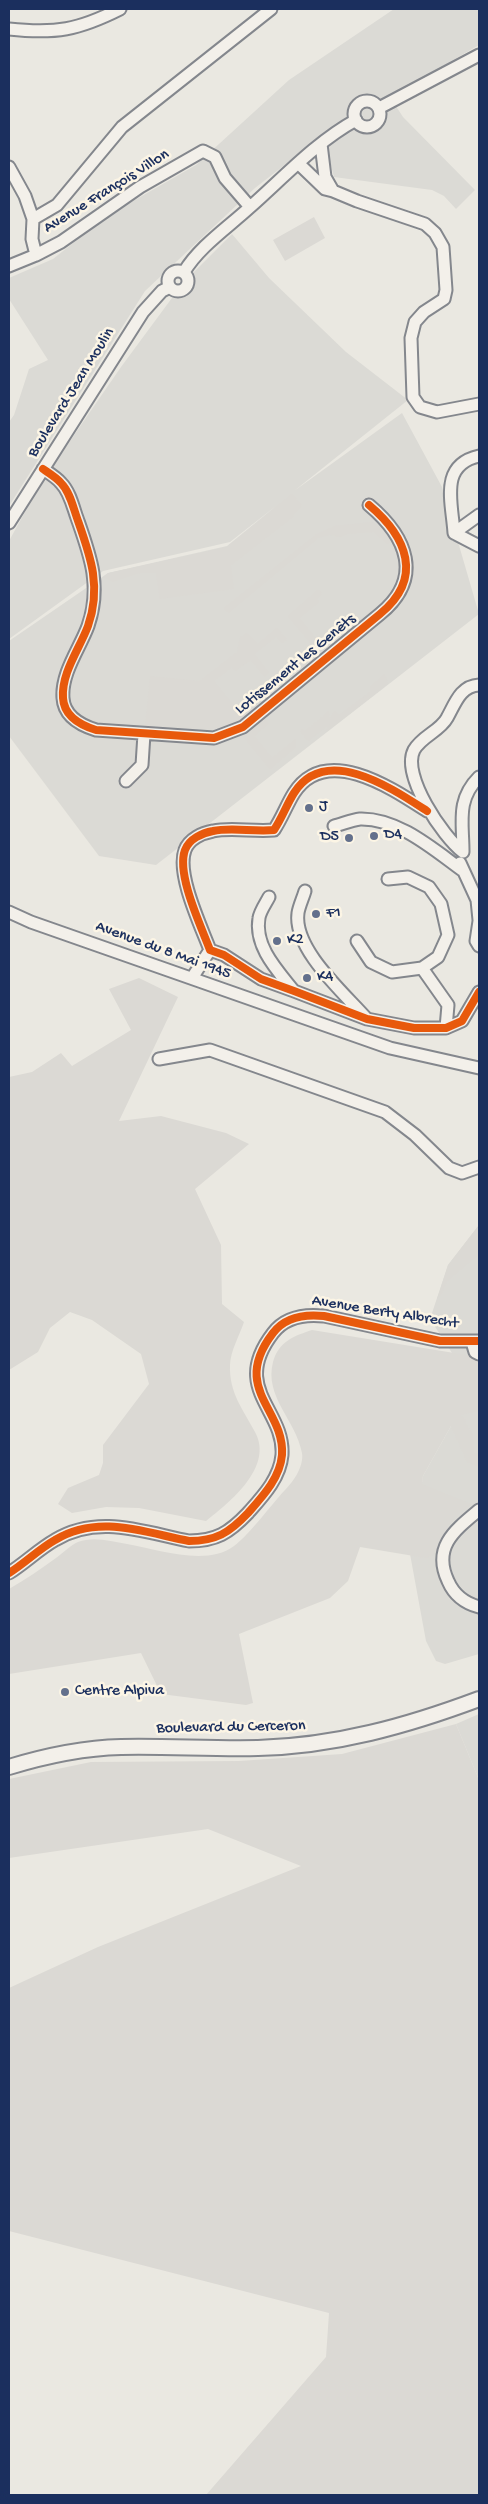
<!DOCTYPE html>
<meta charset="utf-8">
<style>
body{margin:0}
#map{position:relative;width:488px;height:2504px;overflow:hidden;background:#eae8e1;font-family:"Gochi Hand",sans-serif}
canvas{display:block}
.frame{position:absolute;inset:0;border:10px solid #1b2f5e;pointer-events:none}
</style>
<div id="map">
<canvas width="488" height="2504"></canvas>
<div class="frame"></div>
</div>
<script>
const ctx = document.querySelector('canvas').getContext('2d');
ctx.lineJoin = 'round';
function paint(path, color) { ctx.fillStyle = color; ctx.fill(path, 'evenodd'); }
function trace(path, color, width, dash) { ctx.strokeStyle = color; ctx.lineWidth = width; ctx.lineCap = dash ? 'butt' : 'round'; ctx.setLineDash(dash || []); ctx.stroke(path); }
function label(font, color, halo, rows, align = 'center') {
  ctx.font = font + ' "Gochi Hand",sans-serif'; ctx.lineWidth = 5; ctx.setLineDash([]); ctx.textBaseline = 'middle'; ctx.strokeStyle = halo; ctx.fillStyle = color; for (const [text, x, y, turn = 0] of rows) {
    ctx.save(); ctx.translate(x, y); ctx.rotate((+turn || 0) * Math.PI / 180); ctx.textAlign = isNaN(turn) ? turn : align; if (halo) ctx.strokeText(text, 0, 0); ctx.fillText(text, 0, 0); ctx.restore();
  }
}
const built = new Path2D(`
 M394,9H479V45L390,97L403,117L475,190L456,209L444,196L432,190L334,177L323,135L255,188L145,291L9,506V422L14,415L29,369L48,360L9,299V278L53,259L107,216L196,165L289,80Z
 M232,234L269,278L346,352L408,400L294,491L402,413L442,487L479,614L156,865L99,856L9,736V641L108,573L227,546L276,506L230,542L103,571L9,639V541L41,483L121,367L183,283Z
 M479,1225V1654L445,1664L436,1661L426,1641L410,1554L423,1476L451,1426L454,1362L452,1353L430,1319L448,1265Z
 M479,1714V1780L456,1724Z`);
const green = new Path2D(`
 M314,217L325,238L285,261L273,240Z
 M292,494L302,506L293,515L294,516L231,565L234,589L160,599L156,573H140L113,582L103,577L108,573L227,547Z
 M373,522L390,538L391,541L388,544L374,532L347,534L341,537L330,535L318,538L228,613L224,608L317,534L334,526Z
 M318,590L322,593L317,599L319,602L299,618L318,641L314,644L319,653L288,616Z
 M277,628L287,640L282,643L276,637L254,654L269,673L265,677L251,660L235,671L232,667L214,681L212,679L243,717L228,727L211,729L145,726L150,676L200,681L237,652L240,637L247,633L258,644Z
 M385,674L388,684L325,733L330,724L308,741L300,731L303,729L305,731L329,711L330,720L334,711L339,715L370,692V687Z
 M265,719L269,723L254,736L272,758L296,739V747L270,769L242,735Z
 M139,978L178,997L119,1121L161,1116L226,1133L249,1144L195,1189L221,1245L222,1304L244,1322C240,1334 230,1352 230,1365C229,1393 243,1409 255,1432C274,1467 230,1502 206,1521L139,1508L106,1507L72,1513L58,1504L68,1488L99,1475L103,1463V1445L149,1384L141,1354L92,1320L70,1312L50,1328L38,1352L9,1370V1077L32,1072L61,1053L72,1066L131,1030L109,989Z
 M479,1225V1254L447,1281L441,1295L437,1299L448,1265Z
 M312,1330L479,1357V1411L461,1415L464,1419H466L465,1422L473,1435L474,1453L479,1454V1467L467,1462L451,1426L423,1476L422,1484L472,1504C452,1517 442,1532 434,1555L426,1558L360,1547L348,1581L330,1598L239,1634L253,1703L246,1705L161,1694L141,1653L9,1674V1589C26,1579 41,1569 56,1558C63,1553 71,1545 78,1542C93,1536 111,1541 127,1544C157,1549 206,1567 234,1546C251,1533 270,1506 285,1490C294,1481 304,1466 302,1453C296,1420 264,1397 273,1362C279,1341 294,1336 312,1330Z
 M456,1724L479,1780V2495H206L326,2357L329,2313L9,2231V1988L98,1947L301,1866L208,1829L9,1858V1779L91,1762L239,1761L342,1754Z`);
const minor = new Path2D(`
 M9,29C56,34 78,30 120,9
 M354 114a13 13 0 1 1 26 0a13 13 0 1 1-26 0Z
 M379,108L479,55
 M299,164L325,189L333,191L325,177L321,144
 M9,167L25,196L33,219
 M333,191L357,201L425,224L435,233L443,247L446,290L444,299L424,312L415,322L411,338L413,397L420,407L437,412L479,404
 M250,207L225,178L215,157L203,151L140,187L61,242L36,255L32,239L33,219L57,205L122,127L271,9
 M9,266L36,255
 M168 281a10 10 0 1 1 20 0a10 10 0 1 1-20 0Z
 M184,272C199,247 227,228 249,208C283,178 316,142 356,120
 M43,469C49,473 57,478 61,483C70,492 73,507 77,518C90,555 102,586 88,626C80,648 61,673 63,698C64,716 80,725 96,730L214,738L243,727L380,614C424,578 407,537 369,505
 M479,515L454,533L479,546
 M9,523L143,312L162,291L170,287
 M454,533C452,502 439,465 479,456
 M126,781L142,765L144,734
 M427,811C393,789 326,743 294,793C287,804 282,818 274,830C254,832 231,827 213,831C202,833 189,839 185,850C176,874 201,926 210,950L224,955L261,979L294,991L367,1019L414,1028H446L462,1021L479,992
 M334,826C342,824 352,820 360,819C398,818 433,849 462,870
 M463,852C443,837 401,775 414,750C422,736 440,731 447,718C455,704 460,686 479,685
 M463,852C463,822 456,800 479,777
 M460,863L477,900L479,920
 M305,891C303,898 299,906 298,913C293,949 344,993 366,1018
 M269,897C266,903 260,911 259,918C254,946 277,970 293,990
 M9,912L31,922L390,1048L479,1068
 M479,921L476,941L479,946
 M357,941L371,962L392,972L422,968L438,957L448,935L441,904L429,887L408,877L388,879
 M422,968L448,1005L446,1028
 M192,978L210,950
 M159,1059L210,1050L385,1112L415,1135L449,1168L462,1173L479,1167
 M472,1342L475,1352L479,1354
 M479,1510C455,1530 432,1547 448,1581C454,1595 464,1603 479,1607
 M9,1573C25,1563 39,1549 55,1540C98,1514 143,1532 189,1541C216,1541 229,1533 248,1513C263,1496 280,1478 282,1455C285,1409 230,1389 273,1333C285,1317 305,1314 324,1316L440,1341H479`);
const major = new Path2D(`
 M9,1767C45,1756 82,1748 121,1747C166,1746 212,1749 258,1748C335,1746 407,1726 479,1699`);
const cycleway = new Path2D(`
 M43,469C49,473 57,478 61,483C70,492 73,507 77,518C90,555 102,586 88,626C80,648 61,673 63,698C64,716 80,725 96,730L214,738L243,727L380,614C424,578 407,537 369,505
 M427,811C393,789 326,743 294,793C287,804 282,818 274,830C254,832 231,827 213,831C202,833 189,839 185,850C176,874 201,926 210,950L224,955L261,979L294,991L367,1019L414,1028H446L462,1021L479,992
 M9,1573C25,1563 39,1549 55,1540C98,1514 143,1532 189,1541C216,1541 229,1533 248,1513C263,1496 280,1478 282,1455C285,1409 230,1389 273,1333C285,1317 305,1314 324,1316L440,1341H479`);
const markers = [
 [309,808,5,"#63708c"],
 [374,836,5,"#63708c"],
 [349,838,5,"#63708c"],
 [316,914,5,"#63708c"],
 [277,941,5,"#63708c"],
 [307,978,5,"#63708c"],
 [65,1692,5,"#63708c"]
];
const streetNames = [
 ["Avenue François Villon",107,192,-32],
 ["Boulevard Jean Moulin",72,393,-58],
 ["Lotissement les Genêts",296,665,-39],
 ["Avenue du 8 Mai 1945",163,951,20],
 ["Avenue Berty Albrecht",385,1313,9],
 ["Boulevard du Cerceron",231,1728,-1]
];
const poiNames = [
 ["J",319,808],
 ["D4",384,836],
 ["D5",339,838,"right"],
 ["F1",326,914],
 ["K2",287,941],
 ["K4",317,978],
 ["Centre Alpiva",75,1692]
];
paint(built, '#dbdad5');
paint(green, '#dbd9d4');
trace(minor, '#84878d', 15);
trace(major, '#84878d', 18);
trace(minor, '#f3f0ea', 11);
trace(major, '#f3f0ea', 14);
trace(cycleway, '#e8590c', 8);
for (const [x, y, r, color] of markers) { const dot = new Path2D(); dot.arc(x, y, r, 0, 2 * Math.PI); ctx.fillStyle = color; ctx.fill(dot); trace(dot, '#fcf5e5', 2); }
label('16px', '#1b2f5e', '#fcf5e5', streetNames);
label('16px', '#1b2f5e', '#fcf5e5', poiNames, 'left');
</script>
